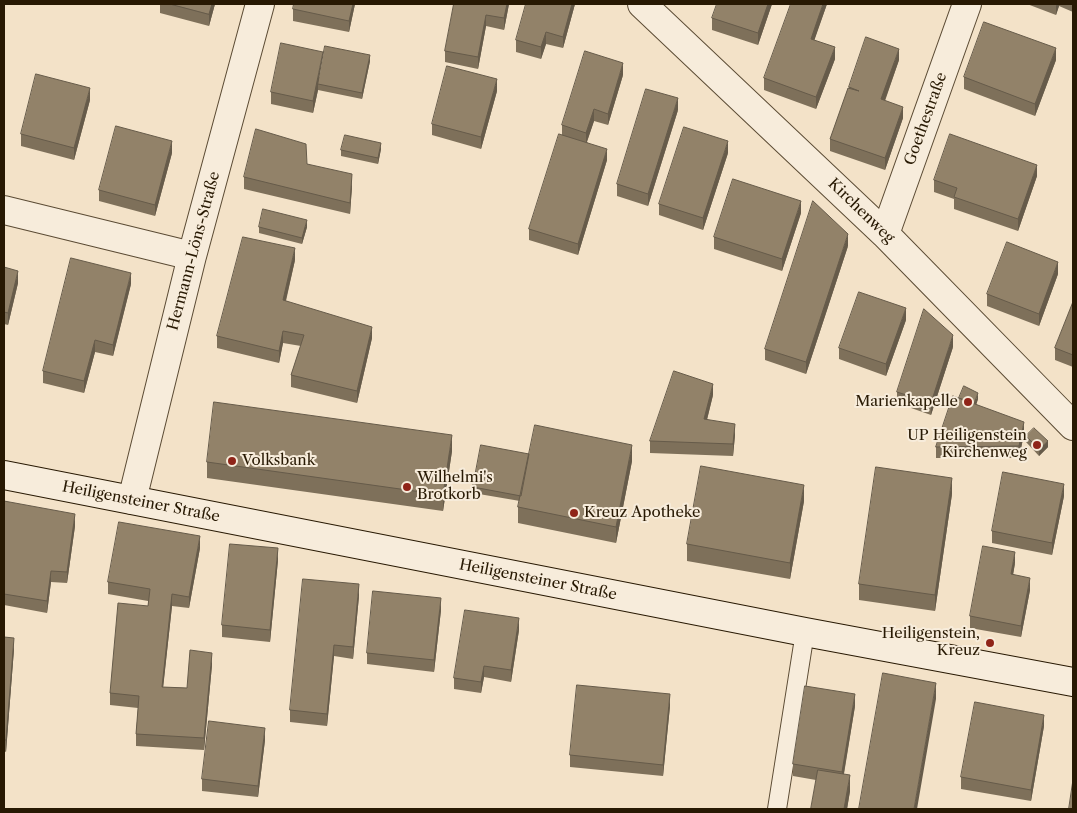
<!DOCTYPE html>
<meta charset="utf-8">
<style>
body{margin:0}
#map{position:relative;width:1077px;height:813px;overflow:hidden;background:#f3e2c8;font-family:"Libre Caslon Text",serif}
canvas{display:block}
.frame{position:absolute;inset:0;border:5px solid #281903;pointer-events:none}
</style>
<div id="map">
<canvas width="1077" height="813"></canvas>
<div class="frame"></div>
</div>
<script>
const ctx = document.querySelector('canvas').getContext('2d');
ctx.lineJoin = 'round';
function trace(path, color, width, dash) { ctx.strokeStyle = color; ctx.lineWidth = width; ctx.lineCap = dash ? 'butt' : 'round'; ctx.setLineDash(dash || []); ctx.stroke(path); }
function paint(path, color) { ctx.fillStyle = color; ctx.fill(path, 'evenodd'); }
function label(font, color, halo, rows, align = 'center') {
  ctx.font = font + ' "Libre Caslon Text",serif'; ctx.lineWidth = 4; ctx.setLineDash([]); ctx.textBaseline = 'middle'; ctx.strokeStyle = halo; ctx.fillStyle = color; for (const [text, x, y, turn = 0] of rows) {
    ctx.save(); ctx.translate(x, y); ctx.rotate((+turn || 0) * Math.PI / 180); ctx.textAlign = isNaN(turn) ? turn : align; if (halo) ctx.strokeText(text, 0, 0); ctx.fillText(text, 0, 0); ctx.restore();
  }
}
const service = new Path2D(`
 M777,809L805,632`);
const minor = new Path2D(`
 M642,4L885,234L1073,426
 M4,210L192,256
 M885,234L967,4
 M132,500L192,256L260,4`);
const secondary = new Path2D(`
 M4,475L805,632L1073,682`);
const wall = new Path2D(`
 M160,4H215L209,26L160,13Z
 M355,4L349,32L293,21V9Z
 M454,4H509L504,30L486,26L478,69L445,62V51Z
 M575,4L563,48L546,44L541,59L516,52V40Z
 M772,4L758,45L712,30V18Z
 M827,4L814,40L835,59L816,109L764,90V78Z
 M1027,4H1073V12L1059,6L1056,15Z
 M899,60L885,101L903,118L885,170L830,151V139L849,87Z
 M1056,60L1035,116L964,89V77Z
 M370,61L362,99L318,90L313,113L271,104V92Z
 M623,75L608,125L594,121L587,142L607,160L578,255L529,240V229L562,135V125Z
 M497,91L481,149L432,135V124Z
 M90,100L74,160L21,146V134Z
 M678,110L648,206L617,196V184Z
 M381,149L378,164L341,156V150Z
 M172,153L155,216L99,201V190Z
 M728,153L703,230L659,215V204Z
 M307,164L352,186L350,214L244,189V177Z
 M1037,176L1018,231L954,209V199L934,192V180Z
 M801,213L782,271L714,249V237Z
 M259,227H307L302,244L259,233Z
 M848,246L806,374L765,360V349Z
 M295,260L286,301L372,338L357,403L291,387V375L301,346L283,343L279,363L217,348V336Z
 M4,267L18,283L8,325L4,324Z
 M1058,274L1039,326L987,306V294Z
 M131,284L113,356L95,352L84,393L43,383V371Z
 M1073,302V367L1055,360V348Z
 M906,320L886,376L839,359V348Z
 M953,347L931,415L897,403V392Z
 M713,395L707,420L735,435L733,456L650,453V441Z
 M959,398L978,399L976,404L1024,434L1019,458H936V447Z
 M1026,436L1048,447L1039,456L1026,442Z
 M452,451L443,511L207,478V462Z
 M529,454L632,461L616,543L518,523V507L520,501L473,493V487Z
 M952,494L935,611L859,600V584Z
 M1064,496L1052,555L992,543V531Z
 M4,501L75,526L67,583L51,582L47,613L4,605Z
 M804,501L790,579L687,561V544Z
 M200,548L189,608L172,606L163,687L187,688L212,665L204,750L136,746V734L138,708L110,705V693L148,606V601L108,594V582Z
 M278,560L270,642L222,637V625Z
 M1015,563L1013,575L1030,590L1021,637L970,628V616Z
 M359,596L353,659L334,656L327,726L290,722V710Z
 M441,610L434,672L367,664V653Z
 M519,630L511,682L484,677L481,693L454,689V678Z
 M4,637L14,649L6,752L4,751Z
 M670,706L663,776L570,767V755Z
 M855,706L844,774L850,791L847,809H811L816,780L793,776V764Z
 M1044,726L1031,801L961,789V777Z
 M265,740L258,797L202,791V779Z`);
const shadedWall = new Path2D(`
 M212,4H215L209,26V14Z
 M353,4H355L349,32V21Z
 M507,4H509L504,30V18Z
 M572,4H575L563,48V37Z
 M768,4H772L758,45V33Z
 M823,4H827L811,50V39Z
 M1056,4H1059V6L1056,15Z
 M486,15V26L478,69V57Z
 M546,32V44L541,59V47Z
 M835,47V59L816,109V97Z
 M1056,48V60L1035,116V104Z
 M899,49V60L881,111V99Z
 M323,52L318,84V90L313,113V101Z
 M370,55V61L362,99V93Z
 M623,63V75L608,125V114Z
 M497,79V91L481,149V137Z
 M90,88V100L74,160V148Z
 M678,98V110L648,206V194Z
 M903,107V118L885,170V158Z
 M594,109V121L586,144V133Z
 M172,141V153L155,216V205Z
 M728,141V153L703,230V218Z
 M381,143V149L378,164V158Z
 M607,149V160L578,255V244Z
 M1037,165V176L1018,231V219Z
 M352,174V186L350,214V203Z
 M801,201V213L782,271V259Z
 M307,220V227L302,244V238Z
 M848,234V246L806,374V362Z
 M295,248V260L283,312V300Z
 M1058,262V274L1039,326V314Z
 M18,271V283L8,325V313Z
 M131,273V284L113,356V345Z
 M906,308V320L886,376V364Z
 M372,327V338L357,403V391Z
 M283,331V343L279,363V351Z
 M953,335V347L931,415V403Z
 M95,340V352L84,393V381Z
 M713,384V395L704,431V419Z
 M978,393V399L974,412V406Z
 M1024,422V434L1019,458V446Z
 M735,424V435L733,456V444Z
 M452,435V451L443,511V495Z
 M1048,441V447L1039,456V449Z
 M632,445V461L616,543V527Z
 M952,478V494L935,611V595Z
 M1064,484V496L1052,555V543Z
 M804,485V501L790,579V563Z
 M75,514V526L67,583V572Z
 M200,536V548L189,608V597Z
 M278,548V560L270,642V630Z
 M1015,552V563L1011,586V574Z
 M51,571V582L47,613V601Z
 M1030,578V590L1021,637V626Z
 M359,584V596L353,659V647Z
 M172,594V606L162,698V687Z
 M441,598V610L434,672V660Z
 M519,618V630L511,682V670Z
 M14,638V649L6,752V740Z
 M334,645V656L327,726V714Z
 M212,653V665L204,750V738Z
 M484,666V677L481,693V682Z
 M936,683V699L917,809H914Z
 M670,694V706L663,776V765Z
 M855,694V706L842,784V772Z
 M1044,715V726L1031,801V790Z
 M265,728V740L258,797V786Z
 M850,775V791L847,809H844Z`);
const building = new Path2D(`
 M170,4H212L209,14Z
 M294,4H353L349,21L293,9Z
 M454,4H507L504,18L486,15L478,57L445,51Z
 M526,4H572L563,37L546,32L541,47L516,40Z
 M717,4H768L758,33L712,18Z
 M791,4H823L811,39L835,47L816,97L764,78Z
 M984,22L1056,48L1035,104L964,77Z
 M866,37L899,49L881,99L903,107L885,158L830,139L848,88L859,91L849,87Z
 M281,43L323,52L313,101L271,92Z
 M325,46L370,55L362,93L318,84Z
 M585,51L623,63L608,114L594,109L586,133L562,125Z
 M447,66L497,79L481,137L432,124Z
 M36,74L90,88L74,148L21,134Z
 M646,89L678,98L648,194L617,184Z
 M116,126L172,141L155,205L99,190Z
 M684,127L728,141L703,218L659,204Z
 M256,129L306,144L307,164L352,174L350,203L244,177Z
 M559,134L607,149L578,244L529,229Z
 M950,134L1037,165L1018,219L954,197L957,188L934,180Z
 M345,135L381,143L378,158L341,150Z
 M733,179L801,201L782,259L714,237Z
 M813,201L848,234L806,362L765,349Z
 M263,209L307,220L302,238L259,227Z
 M243,237L295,248L283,300L372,327L357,391L291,375L304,335L283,331L279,351L217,336Z
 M1007,242L1058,262L1039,314L987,294Z
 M71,258L131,273L113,345L95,340L84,381L43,371Z
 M4,267L18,271L8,313L4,312Z
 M859,292L906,308L886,364L839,348Z
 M1073,302V355L1055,348Z
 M924,309L953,335L931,403L897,392Z
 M674,371L713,384L704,419L735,424L733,444L650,441Z
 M964,386L978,393L974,404L959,398Z
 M953,396L1024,422L1019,446L936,447Z
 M214,402L452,435L443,495L207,462Z
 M535,425L632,445L616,527L518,507Z
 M1034,428L1048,441L1039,449L1026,436Z
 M481,445L529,454L521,496L473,487Z
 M701,466L804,485L790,563L687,544Z
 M876,467L952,478L935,595L859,584Z
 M1003,472L1064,484L1052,543L992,531Z
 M4,501L75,514L67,572L51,571L47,601L4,594Z
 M119,522L200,536L189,597L172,594L162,687L187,688L190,650L212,653L204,738L136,734L139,696L110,693L118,603L148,606L150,589L108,582Z
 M230,544L278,548L270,630L222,625Z
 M983,546L1015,552L1011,574L1030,578L1021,626L970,616Z
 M303,579L359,584L353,647L334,645L327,714L290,710Z
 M373,591L441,598L434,660L367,653Z
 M465,610L519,618L511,670L484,666L481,682L454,678Z
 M4,637L14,638L6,740H4Z
 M883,673L936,683L914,809H859Z
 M577,685L670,694L663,765L570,755Z
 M805,686L855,694L842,772L793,764Z
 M975,702L1044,715L1031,790L961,777Z
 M209,721L265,728L258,786L202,779Z
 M818,770L850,775L844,809H811Z
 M1073,780V809H1069Z`);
const markers = [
 [968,402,5,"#8f2418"],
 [1037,445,5,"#8f2418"],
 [232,461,5,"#8f2418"],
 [407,487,5,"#8f2418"],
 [574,513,5,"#8f2418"],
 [990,643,5,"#8f2418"]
];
const streetNames = [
 ["Goethestraße",926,119,-70],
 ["Kirchenweg",861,211,44],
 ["Hermann-Löns-Straße",194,251,-75],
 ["Heiligensteiner Straße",141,502,11],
 ["Heiligensteiner Straße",538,580,11]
];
const poiNames = [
 ["Marienkapelle",958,402],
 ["UP Heiligenstein",1027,436],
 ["Kirchenweg",1027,453],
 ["Volksbank",242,461,"left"],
 ["Wilhelmi's",417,478,"left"],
 ["Brotkorb",417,495,"left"],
 ["Kreuz Apotheke",584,513,"left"],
 ["Heiligenstein,",980,634],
 ["Kreuz",980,651]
];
trace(service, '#5b4b34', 20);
trace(minor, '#5b4b34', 30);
trace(secondary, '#281903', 30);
trace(service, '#f7ecdb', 18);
trace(minor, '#f7ecdb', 28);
trace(secondary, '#f7ecdb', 28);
paint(wall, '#7e705a');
paint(shadedWall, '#665b4a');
paint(building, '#928269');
trace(building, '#665b4a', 1);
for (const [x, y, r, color] of markers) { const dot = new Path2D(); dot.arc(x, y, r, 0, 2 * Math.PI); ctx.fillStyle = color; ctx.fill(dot); trace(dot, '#f7ecdb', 2); }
label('15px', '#281903', '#f7ecdb', streetNames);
label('15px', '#281903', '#f7ecdb', poiNames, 'right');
</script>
